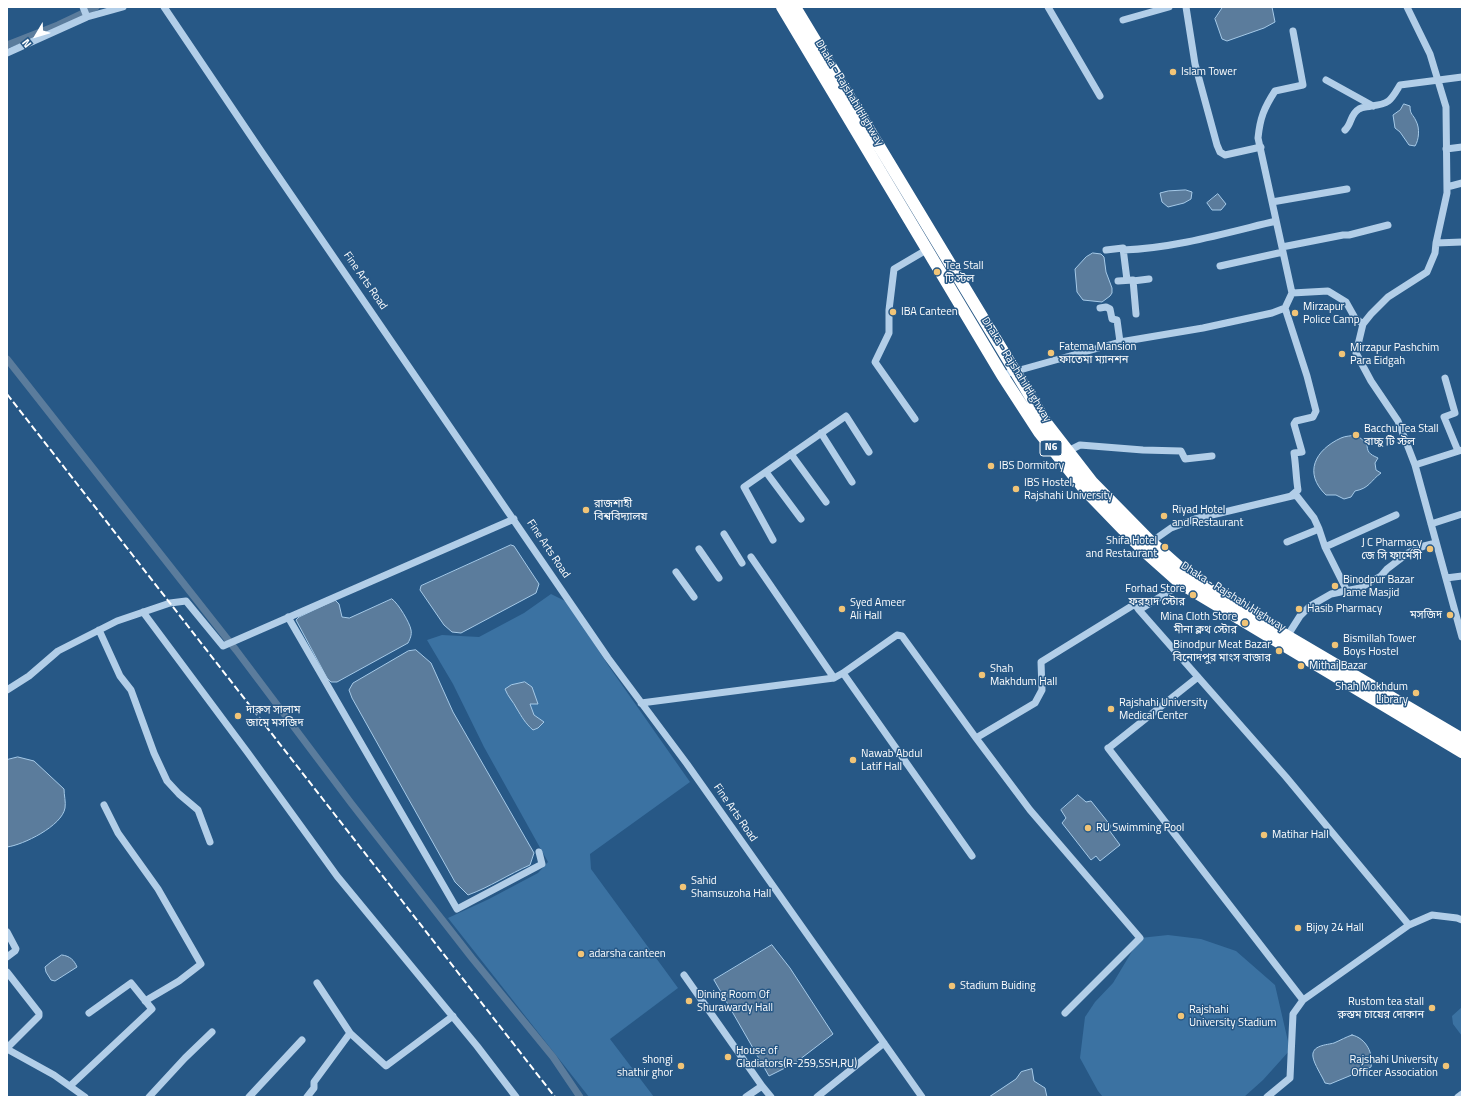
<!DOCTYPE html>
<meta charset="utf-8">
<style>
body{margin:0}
#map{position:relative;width:1469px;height:1104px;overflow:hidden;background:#275886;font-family:"Titillium Web",sans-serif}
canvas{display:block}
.frame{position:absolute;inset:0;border:8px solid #fff;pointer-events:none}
.north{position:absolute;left:16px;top:16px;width:40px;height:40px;-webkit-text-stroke:3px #275886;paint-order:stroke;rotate:232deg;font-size:11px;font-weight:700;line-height:16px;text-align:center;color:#fff}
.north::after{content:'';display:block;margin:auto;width:14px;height:18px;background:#fff;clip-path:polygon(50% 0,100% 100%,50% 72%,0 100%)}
</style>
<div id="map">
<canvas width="1469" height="1104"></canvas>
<div class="frame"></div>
<div class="north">N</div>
</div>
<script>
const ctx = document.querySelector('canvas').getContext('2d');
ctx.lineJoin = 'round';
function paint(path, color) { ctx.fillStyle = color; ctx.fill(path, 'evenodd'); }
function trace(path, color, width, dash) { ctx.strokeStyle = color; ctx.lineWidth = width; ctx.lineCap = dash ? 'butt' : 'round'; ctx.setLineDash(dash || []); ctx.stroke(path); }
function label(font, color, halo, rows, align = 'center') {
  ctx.font = font + ' "Titillium Web","Noto Sans Bengali",sans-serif'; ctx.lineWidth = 3; ctx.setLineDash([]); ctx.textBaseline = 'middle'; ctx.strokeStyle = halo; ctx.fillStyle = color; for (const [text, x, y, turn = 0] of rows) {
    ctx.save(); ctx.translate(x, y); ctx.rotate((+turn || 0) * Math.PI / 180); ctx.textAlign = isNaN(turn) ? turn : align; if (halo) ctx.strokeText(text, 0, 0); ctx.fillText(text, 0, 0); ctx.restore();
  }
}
const green = new Path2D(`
 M551,594L567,602L608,665L690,782L590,854L591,869L678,988L610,1039L654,1097H589L448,918L489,899L538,873L548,862L484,747L453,684L427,640L442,635L479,637L524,613Z
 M1168,935L1201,939L1236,951L1275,985L1290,1050L1263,1080L1244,1097H1103L1098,1091L1080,1058L1085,1017L1095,1002L1113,983L1140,938Z
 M1462,1007V1036L1453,1024L1452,1016Z`);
const water = new Path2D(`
 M1223,7H1272L1275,22L1264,28L1227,41L1222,39L1215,19Z
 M1404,104L1410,106C1410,115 1413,114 1416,121C1420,128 1419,140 1415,146L1409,145L1400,132L1395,128L1393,115L1400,110Z
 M1186,190L1192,192L1191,199L1184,203L1168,207L1162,202L1160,193L1168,191Z
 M1218,194L1226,204L1221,210H1212L1207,203Z
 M1093,253L1101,254L1104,257L1106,272L1112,288V293L1110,296L1102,302L1083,300L1077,292L1075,269L1086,257Z
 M1356,435L1367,443C1367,452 1369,454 1378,458L1375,463L1376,470L1381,473C1370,481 1370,488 1355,491L1351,497L1344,499L1336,495H1326C1303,473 1315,450 1341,438C1345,436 1351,436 1356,435Z
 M511,545L514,546L539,584L536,593L461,633L452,632L444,625L420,590L421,586Z
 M392,599C398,603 410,623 411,630C412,635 410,639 408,643L337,682H331L327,678L296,620L299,617L335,600L339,604L342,617L349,618Z
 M416,650L431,663L453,712L534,853L530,865C509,874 490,887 468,895L455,882L352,698L349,690L353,683L408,651Z
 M525,682L532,687L538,704H530L534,715L544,722L538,728L533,730C525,723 522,717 517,709C513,701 508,697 505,689L511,685Z
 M18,757L34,761L64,789C64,795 66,802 65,808C62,826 23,845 7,847V760Z
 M1078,795L1086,802L1091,801L1111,826L1109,830L1120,845L1100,861L1096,856L1091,860L1062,823L1066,818L1061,810Z
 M772,945L790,968L833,1034L795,1063L769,1076L714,980Z
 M62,955C70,956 74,960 77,967L55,981L51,980L46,972L45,967L51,962Z
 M1352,1035C1366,1038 1374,1054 1371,1067L1330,1084L1325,1083C1322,1076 1314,1064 1313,1057C1311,1045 1327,1045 1334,1043C1341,1040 1346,1037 1352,1035Z
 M1032,1069L1034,1081L1045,1088L1047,1097H989L1016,1079L1021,1072Z`);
const canal = new Path2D(`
 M7,45L58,25L96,7
 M7,359L236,650L351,803L472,958L553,1057L580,1097`);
const minor = new Path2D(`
 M83,7L87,17
 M164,7L261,151L608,658L687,764L922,1097
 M1048,7L1100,96
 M1186,7L1195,64L1217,145L1220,152L1225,155L1261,147
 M1407,7L1430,54L1446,107L1447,193L1436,243L1435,253L1427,272L1388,297L1371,314L1363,324L1356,353L1371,381L1398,421L1415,465L1462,637
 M1123,20L1169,7
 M7,53L87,17L123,7
 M1326,80L1373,106
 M1345,130C1352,124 1350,114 1359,109C1362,107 1367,107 1371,106C1390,104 1391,100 1400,85L1462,77
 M1446,149L1462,147
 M1447,187L1462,183
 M1272,202L1347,189
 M1436,243L1462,242
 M1282,247L1343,235H1349L1388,225
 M1106,250L1123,248L1127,280
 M1123,250C1175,248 1226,233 1276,221
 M1220,266L1283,252
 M1118,281L1133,280L1136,314
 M1133,281L1149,279
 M1292,293L1258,138C1260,118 1264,108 1275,91L1303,85L1293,31
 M1100,308L1106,307L1110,309L1112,319L1117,320L1120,342
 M1285,308L1307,376L1316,411L1313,417L1296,421L1294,424L1302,452L1294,453C1296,466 1296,478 1298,490L1291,496
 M1002,375L1120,342L1203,328L1272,313L1285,308L1292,293L1328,291L1346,302L1355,318L1363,324
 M1445,378L1455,413L1444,417L1458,451
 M915,419L875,362L889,333V310L894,269L928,249
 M821,433L852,482
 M1068,451L1080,445L1143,450L1181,451L1185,459L1212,456
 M791,454L826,502
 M1415,465L1462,450
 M766,472L801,519
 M1431,524L1462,514
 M724,534L742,563
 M773,540L744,487L846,416L869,452
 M1151,542L1171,528L1195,519L1296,495L1314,518L1319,529L1325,547L1347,591
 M1287,542L1319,529
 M1325,547L1396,515
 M699,549L719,578
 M751,557L834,678L843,673L972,856
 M676,572L694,597
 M1446,578L1462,576
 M1180,583L1173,589L1139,610L1286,777L1409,925L1432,915L1457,918L1462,920
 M143,612L248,753L337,876L477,1046L516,1097
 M288,617L457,909L542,864L539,852
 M99,630L120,676L131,690L154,753L167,781L179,794L198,810L210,842
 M1286,638L1300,616L1310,606L1331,594L1360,588L1381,576L1387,569L1408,553L1424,546L1436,543
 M843,673L897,635L902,636L976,738L1030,810L1140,938L1065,1013
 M7,690L29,676L58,651L117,621L170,603L186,601L223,646L514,519
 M641,703L834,678
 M976,738L1035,703L1042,690L1041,662L1135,604L1139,610
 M1110,747L1198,677
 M1108,748L1303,1000L1409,925
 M104,805L118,833L158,889L201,964L179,981L145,1001
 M7,932L16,949L15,951L7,957
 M7,972L39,1013V1016L7,1048
 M684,975L762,1086
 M350,1033L386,1066L453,1016
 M7,1049L54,1075L85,1097
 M70,1086L152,1009L131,983L89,1013
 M149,1097L185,1058L212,1032
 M249,1097L302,1040
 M307,1097L314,1088V1082L350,1033L317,983
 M746,1097L762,1086L771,1097
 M817,1097L884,1043
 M1267,1097L1290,1078L1293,1014L1303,1000
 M1458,1097L1462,1094`);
const highway = new Path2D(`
 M782,7L1002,375L1039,432L1085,490L1144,551L1180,583L1462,752
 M795,7L1047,424L1092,482L1151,542L1187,574L1219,596L1462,739`);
const rail = new Path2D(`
 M7,394L555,1097`);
const markers = [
 [1173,72,4,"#f1c477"],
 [937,272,4,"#f1c477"],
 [893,312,4,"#f1c477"],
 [1295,313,4,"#f1c477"],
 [1051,353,4,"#f1c477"],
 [1342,354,4,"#f1c477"],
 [1356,435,4,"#f1c477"],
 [991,466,4,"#f1c477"],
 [1016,489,4,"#f1c477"],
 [586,510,4,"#f1c477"],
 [1164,516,4,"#f1c477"],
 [1165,547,4,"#f1c477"],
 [1430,549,4,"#f1c477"],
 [1335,586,4,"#f1c477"],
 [1193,595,4,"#f1c477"],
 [842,609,4,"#f1c477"],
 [1299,609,4,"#f1c477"],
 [1450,615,4,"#f1c477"],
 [1245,623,4,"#f1c477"],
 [1335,645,4,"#f1c477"],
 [1279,651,4,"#f1c477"],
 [1301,666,4,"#f1c477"],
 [982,675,4,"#f1c477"],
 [1416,693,4,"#f1c477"],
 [1111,709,4,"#f1c477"],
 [238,716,4,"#f1c477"],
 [853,760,4,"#f1c477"],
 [1088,828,4,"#f1c477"],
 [1264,835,4,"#f1c477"],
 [683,887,4,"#f1c477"],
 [1298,928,4,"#f1c477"],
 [581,954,4,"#f1c477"],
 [952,986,4,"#f1c477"],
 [689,1001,4,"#f1c477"],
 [1432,1008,4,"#f1c477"],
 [1181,1016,4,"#f1c477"],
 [728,1057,4,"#f1c477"],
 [681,1066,4,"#f1c477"],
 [1446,1066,4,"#f1c477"]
];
const shields = [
 [1051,448,22]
];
const shieldNames = [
 ["N6",1051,448]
];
const poiNames = [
 ["Islam Tower",1181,72],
 ["Tea Stall",945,266],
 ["টি স্টল",945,279],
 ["Mirzapur",1303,307],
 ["Police Camp",1303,320],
 ["IBA Canteen",901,312],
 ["Fatema Mansion",1059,347],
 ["ফাতেমা ম্যানশন",1059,360],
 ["Mirzapur Pashchim",1350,348],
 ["Para Eidgah",1350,361],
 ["Bacchu Tea Stall",1364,429],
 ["বাচ্চু টি স্টল",1364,442],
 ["IBS Dormitory",999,466],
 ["IBS Hostel,",1024,483],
 ["Rajshahi University",1024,496],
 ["রাজশাহী",594,504],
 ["বিশ্ববিদ্যালয়",594,517],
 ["Riyad Hotel",1172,510],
 ["and Restaurant",1172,523],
 ["Shifa Hotel",1157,541,"right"],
 ["and Restaurant",1157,554,"right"],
 ["J C Pharmacy",1422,543,"right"],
 ["জে সি ফার্মেসী",1422,556,"right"],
 ["Binodpur Bazar",1343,580],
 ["Jame Masjid",1343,593],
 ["Forhad Store",1185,589,"right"],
 ["ফরহাদ স্টোর",1185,602,"right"],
 ["Syed Ameer",850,603],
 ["Ali Hall",850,616],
 ["Hasib Pharmacy",1307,609],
 ["মসজিদ",1442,615,"right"],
 ["Mina Cloth Store",1237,617,"right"],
 ["মীনা ক্লথ স্টোর",1237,630,"right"],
 ["Bismillah Tower",1343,639],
 ["Boys Hostel",1343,652],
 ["Binodpur Meat Bazar",1271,645,"right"],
 ["বিনোদপুর মাংস বাজার",1271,658,"right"],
 ["Mithai Bazar",1309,666],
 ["Shah",990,669],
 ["Makhdum Hall",990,682],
 ["Shah Mokhdum",1408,687,"right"],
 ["Library",1408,700,"right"],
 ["Rajshahi University",1119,703],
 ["Medical Center",1119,716],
 ["দারুস সালাম",246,710],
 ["জামে মসজিদ",246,723],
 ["Nawab Abdul",861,754],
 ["Latif Hall",861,767],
 ["RU Swimming Pool",1096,828],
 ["Matihar Hall",1272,835],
 ["Sahid",691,881],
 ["Shamsuzoha Hall",691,894],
 ["Bijoy 24 Hall",1306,928],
 ["adarsha canteen",589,954],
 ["Stadium Buiding",960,986],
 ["Dining Room Of",697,995],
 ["Shurawardy Hall",697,1008],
 ["Rustom tea stall",1424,1002,"right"],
 ["রুস্তম চায়ের দোকান",1424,1015,"right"],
 ["Rajshahi",1189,1010],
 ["University Stadium",1189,1023],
 ["House of",736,1051],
 ["Gladiators(R-259,SSH,RU)",736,1064],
 ["shongi",673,1060,"right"],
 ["shathir ghor",673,1073,"right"],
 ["Rajshahi University",1438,1060,"right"],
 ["Officer Association",1438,1073,"right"]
];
const streetNames = [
 ["Dhaka - Rajshahi Highway",849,93,59],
 ["Fine Arts Road",365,281,55],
 ["Dhaka - Rajshahi Highway",1016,370,58],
 ["Fine Arts Road",548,549,56],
 ["Dhaka - Rajshahi Highway",1233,597,32],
 ["Fine Arts Road",735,813,55]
];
paint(green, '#3b72a2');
paint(water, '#5b7c9c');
trace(water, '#a6cae8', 1);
trace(canal, '#5b7c9c', 7);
trace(minor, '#b2cee8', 7);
trace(highway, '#fff', 12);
trace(rail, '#fff', 2, [7, 3]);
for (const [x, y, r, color] of markers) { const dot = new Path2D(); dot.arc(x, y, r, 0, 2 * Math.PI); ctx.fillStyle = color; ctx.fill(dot); trace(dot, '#275886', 1.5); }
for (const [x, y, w] of shields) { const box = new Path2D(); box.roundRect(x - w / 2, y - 8, w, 16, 3); ctx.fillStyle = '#275886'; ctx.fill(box); trace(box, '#fff', 1); }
label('bold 10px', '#fff', null, shieldNames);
label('11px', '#fff', '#275886', poiNames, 'left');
label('11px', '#fff', '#275886', streetNames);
</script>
